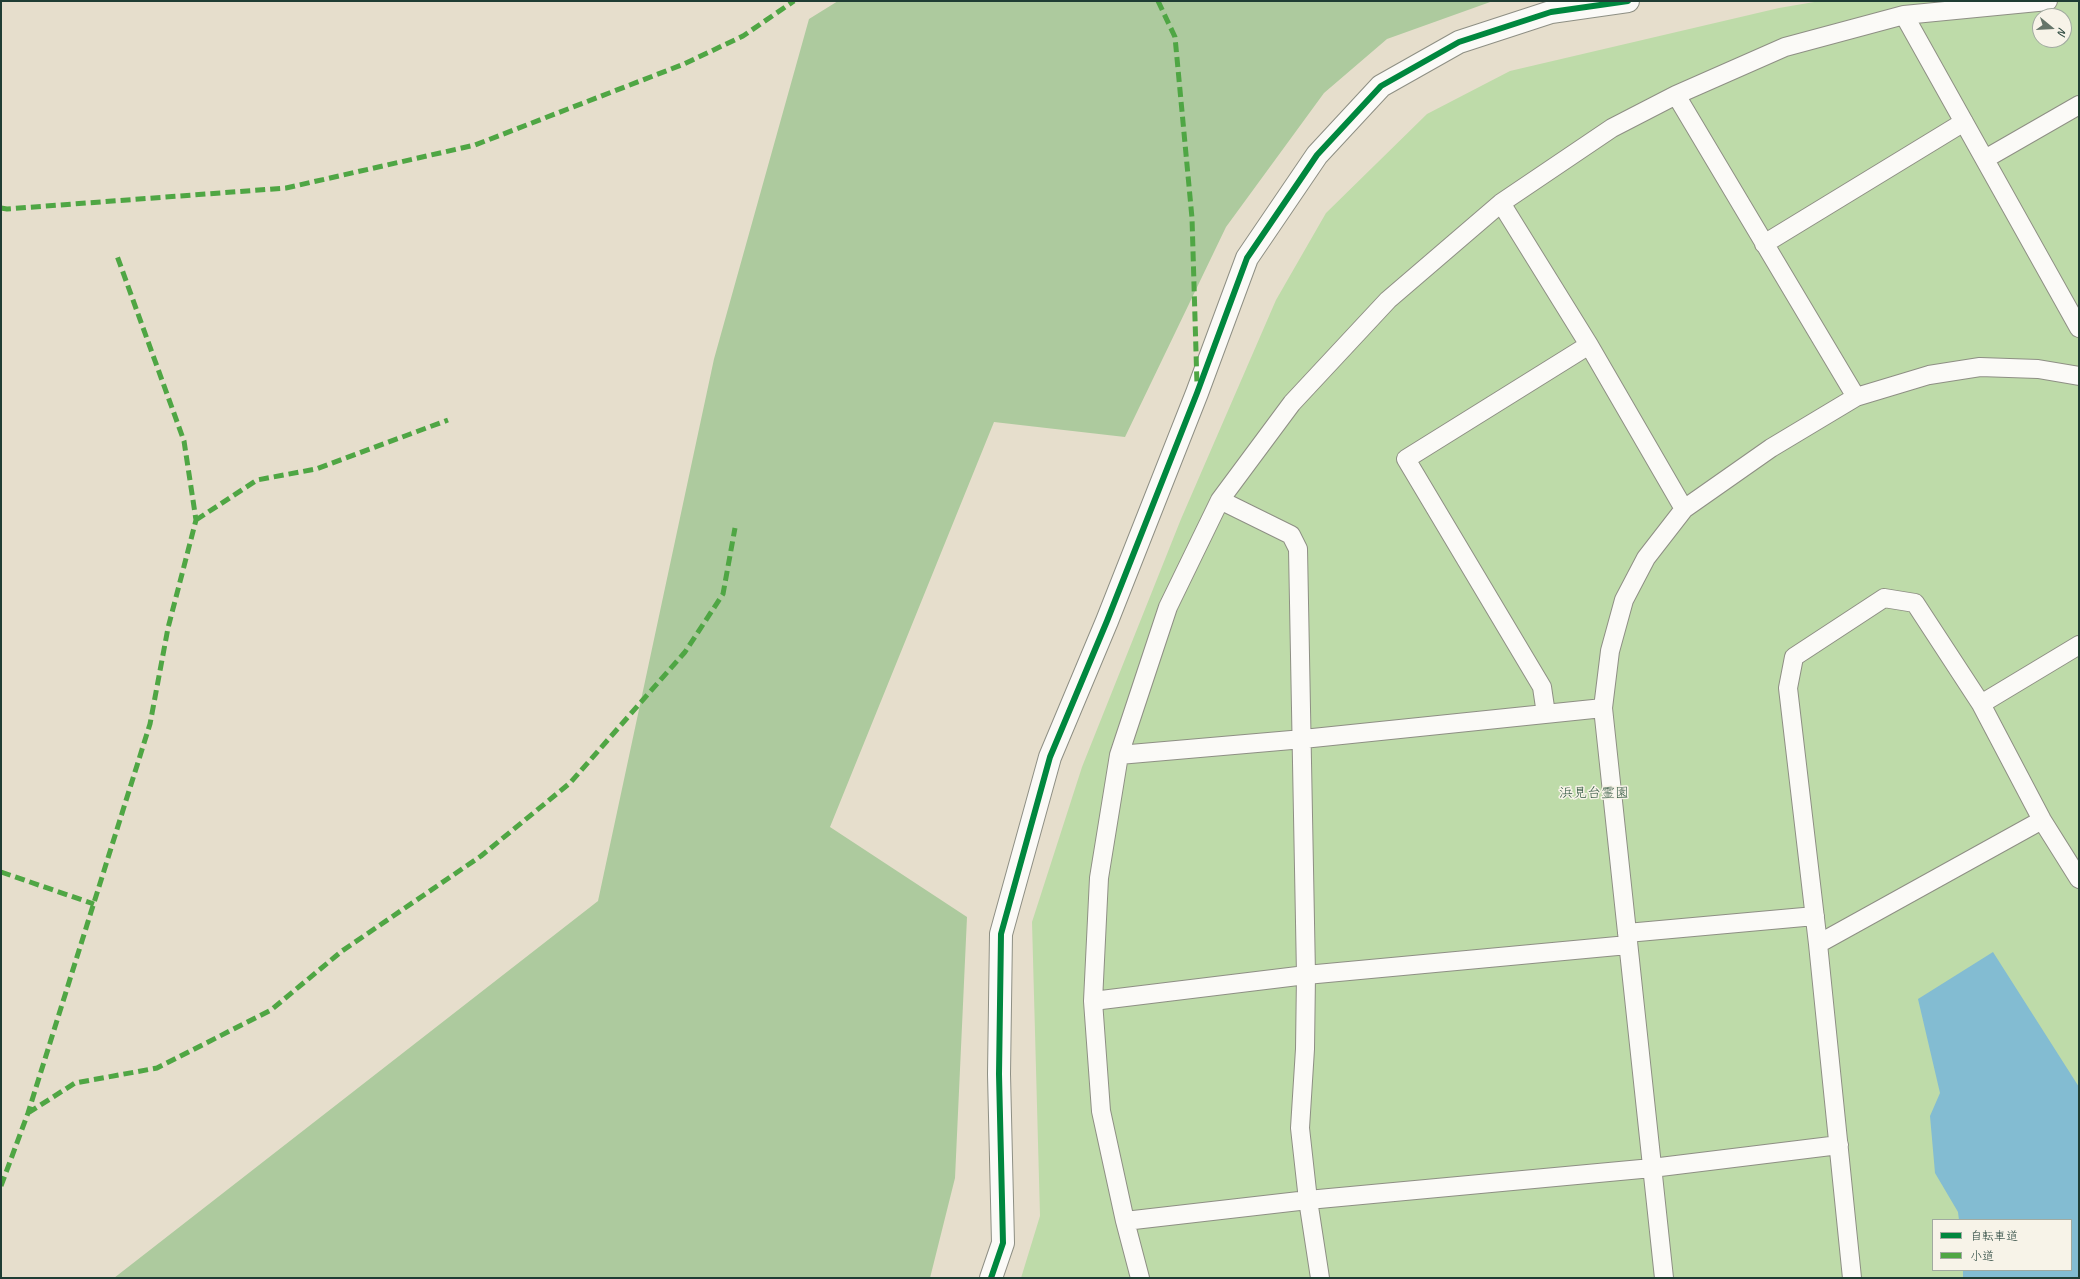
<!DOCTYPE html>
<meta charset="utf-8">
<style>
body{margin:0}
#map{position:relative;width:2080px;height:1279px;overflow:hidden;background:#e6decc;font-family:Caveat,"Klee One",sans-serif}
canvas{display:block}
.frame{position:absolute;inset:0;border:2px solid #1f3d34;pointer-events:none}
.legend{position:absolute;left:1932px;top:1219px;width:140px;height:52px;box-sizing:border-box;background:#f7f3e8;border:1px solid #a1aaa0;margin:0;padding:5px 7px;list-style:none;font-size:12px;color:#1f3d34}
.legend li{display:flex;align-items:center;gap:8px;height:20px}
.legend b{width:20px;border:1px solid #a1aaa0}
.north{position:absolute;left:2032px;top:8px;width:40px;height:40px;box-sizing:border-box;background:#f7f3e8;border:1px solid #a1aaa0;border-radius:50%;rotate:108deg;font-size:11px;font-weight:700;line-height:16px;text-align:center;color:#1f3d34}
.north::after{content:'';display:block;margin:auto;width:14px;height:18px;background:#657569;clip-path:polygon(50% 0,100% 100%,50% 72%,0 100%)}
</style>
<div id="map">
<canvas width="2080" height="1279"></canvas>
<div class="frame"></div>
<ul class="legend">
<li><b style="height:5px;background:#00873e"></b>自転車道</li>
<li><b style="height:5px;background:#4fa644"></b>小道</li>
</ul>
<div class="north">N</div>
</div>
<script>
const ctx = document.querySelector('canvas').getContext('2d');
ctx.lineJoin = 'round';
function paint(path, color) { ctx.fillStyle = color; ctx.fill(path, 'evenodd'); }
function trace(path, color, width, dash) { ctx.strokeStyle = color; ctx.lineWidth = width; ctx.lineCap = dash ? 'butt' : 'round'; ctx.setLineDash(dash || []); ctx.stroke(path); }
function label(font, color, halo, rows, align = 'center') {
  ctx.font = font + ' Caveat,"Klee One",sans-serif'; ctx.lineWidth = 3; ctx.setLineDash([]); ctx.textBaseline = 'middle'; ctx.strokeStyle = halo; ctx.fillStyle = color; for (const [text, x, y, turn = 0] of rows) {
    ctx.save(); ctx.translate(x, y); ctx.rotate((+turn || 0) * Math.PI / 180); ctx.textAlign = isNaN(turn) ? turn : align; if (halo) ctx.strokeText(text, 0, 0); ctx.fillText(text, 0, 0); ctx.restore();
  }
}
const green = new Path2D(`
 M1820,1H2079V1278H1021L1040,1216L1032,922L1082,767L1181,519L1276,300L1326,213L1427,114L1510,71L1779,8ZM2040,16H2064V40H2040ZM1933,1220H2071V1270H1933Z`);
const forest = new Path2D(`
 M838,1H1493L1387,39L1324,93L1226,227L1125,437L994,422L830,827L967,917L955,1178L930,1278H114L598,901L714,359L809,19Z`);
const water = new Path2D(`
 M1993,952L2079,1087V1278H1963V1270H2071V1220H1959L1958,1212L1935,1173L1930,1116L1940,1093L1918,999Z`);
const service = new Path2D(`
 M1904,15L2079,328
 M1676,95L1856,397
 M1985,159L2079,105
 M1501,203L1589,345L1684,509
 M1764,244L1964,122
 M1220,500L1291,535L1298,549L1306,975L1305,1049L1300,1128L1308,1200L1320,1278
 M1981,704L2079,645
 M1546,714L1542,687L1406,459L1589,345
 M1119,755L1303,739L1603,708
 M1627,933L1815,916
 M1818,944L2042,820
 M1093,1001L1306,975L1628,945
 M1125,1221L1308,1200L1652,1168L1839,1145
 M1140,1278L1125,1221L1101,1111L1093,1001L1099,878L1119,755L1168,607L1220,500L1292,403L1388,300L1501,203L1612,128L1676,95L1785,47L1904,15L2048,1
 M1664,1278L1603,708L1610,651L1624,600L1646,558L1684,509L1771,448L1856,397L1929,375L1980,367L2038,369L2079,376
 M1852,1278L1818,944L1788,688L1794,657L1884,598L1915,603L1981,704L2042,820L2079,879`);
const tertiary = new Path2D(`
 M991,1278L1003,1243L999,1074L1001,934L1050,757L1107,621L1197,393L1247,258L1317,155L1381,86L1459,42L1551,12L1628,1`);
const quiet = new Path2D(`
 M1158,1L1175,37L1192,218L1197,385
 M1,208L7,209L286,188L475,145L684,64L743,36L794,1
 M196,520L257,480L316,469L448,420
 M1,872L94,904
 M28,1113L75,1083L157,1068L271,1010L342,951L481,856L570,783L685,652L723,594L735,528
 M1,1186L28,1113L150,724L168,628L196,520L184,441L116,253`);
const cycleway = new Path2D(`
 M991,1278L1003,1243L999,1074L1001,934L1050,757L1107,621L1197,393L1247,258L1317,155L1381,86L1459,42L1551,12L1628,1`);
const parkNames = [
 ["浜見台霊園",1594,793]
];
paint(green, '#bedba9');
paint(forest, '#adca9e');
paint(water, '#83bcd2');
trace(service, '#8e8f84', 20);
trace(tertiary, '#8e8f84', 24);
trace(service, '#fbfaf7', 18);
trace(tertiary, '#fbfaf7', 22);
trace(quiet, '#4fa644', 5, [10, 5]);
trace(cycleway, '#00873e', 6);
label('14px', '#385c46', '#f7f3e8', parkNames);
</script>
